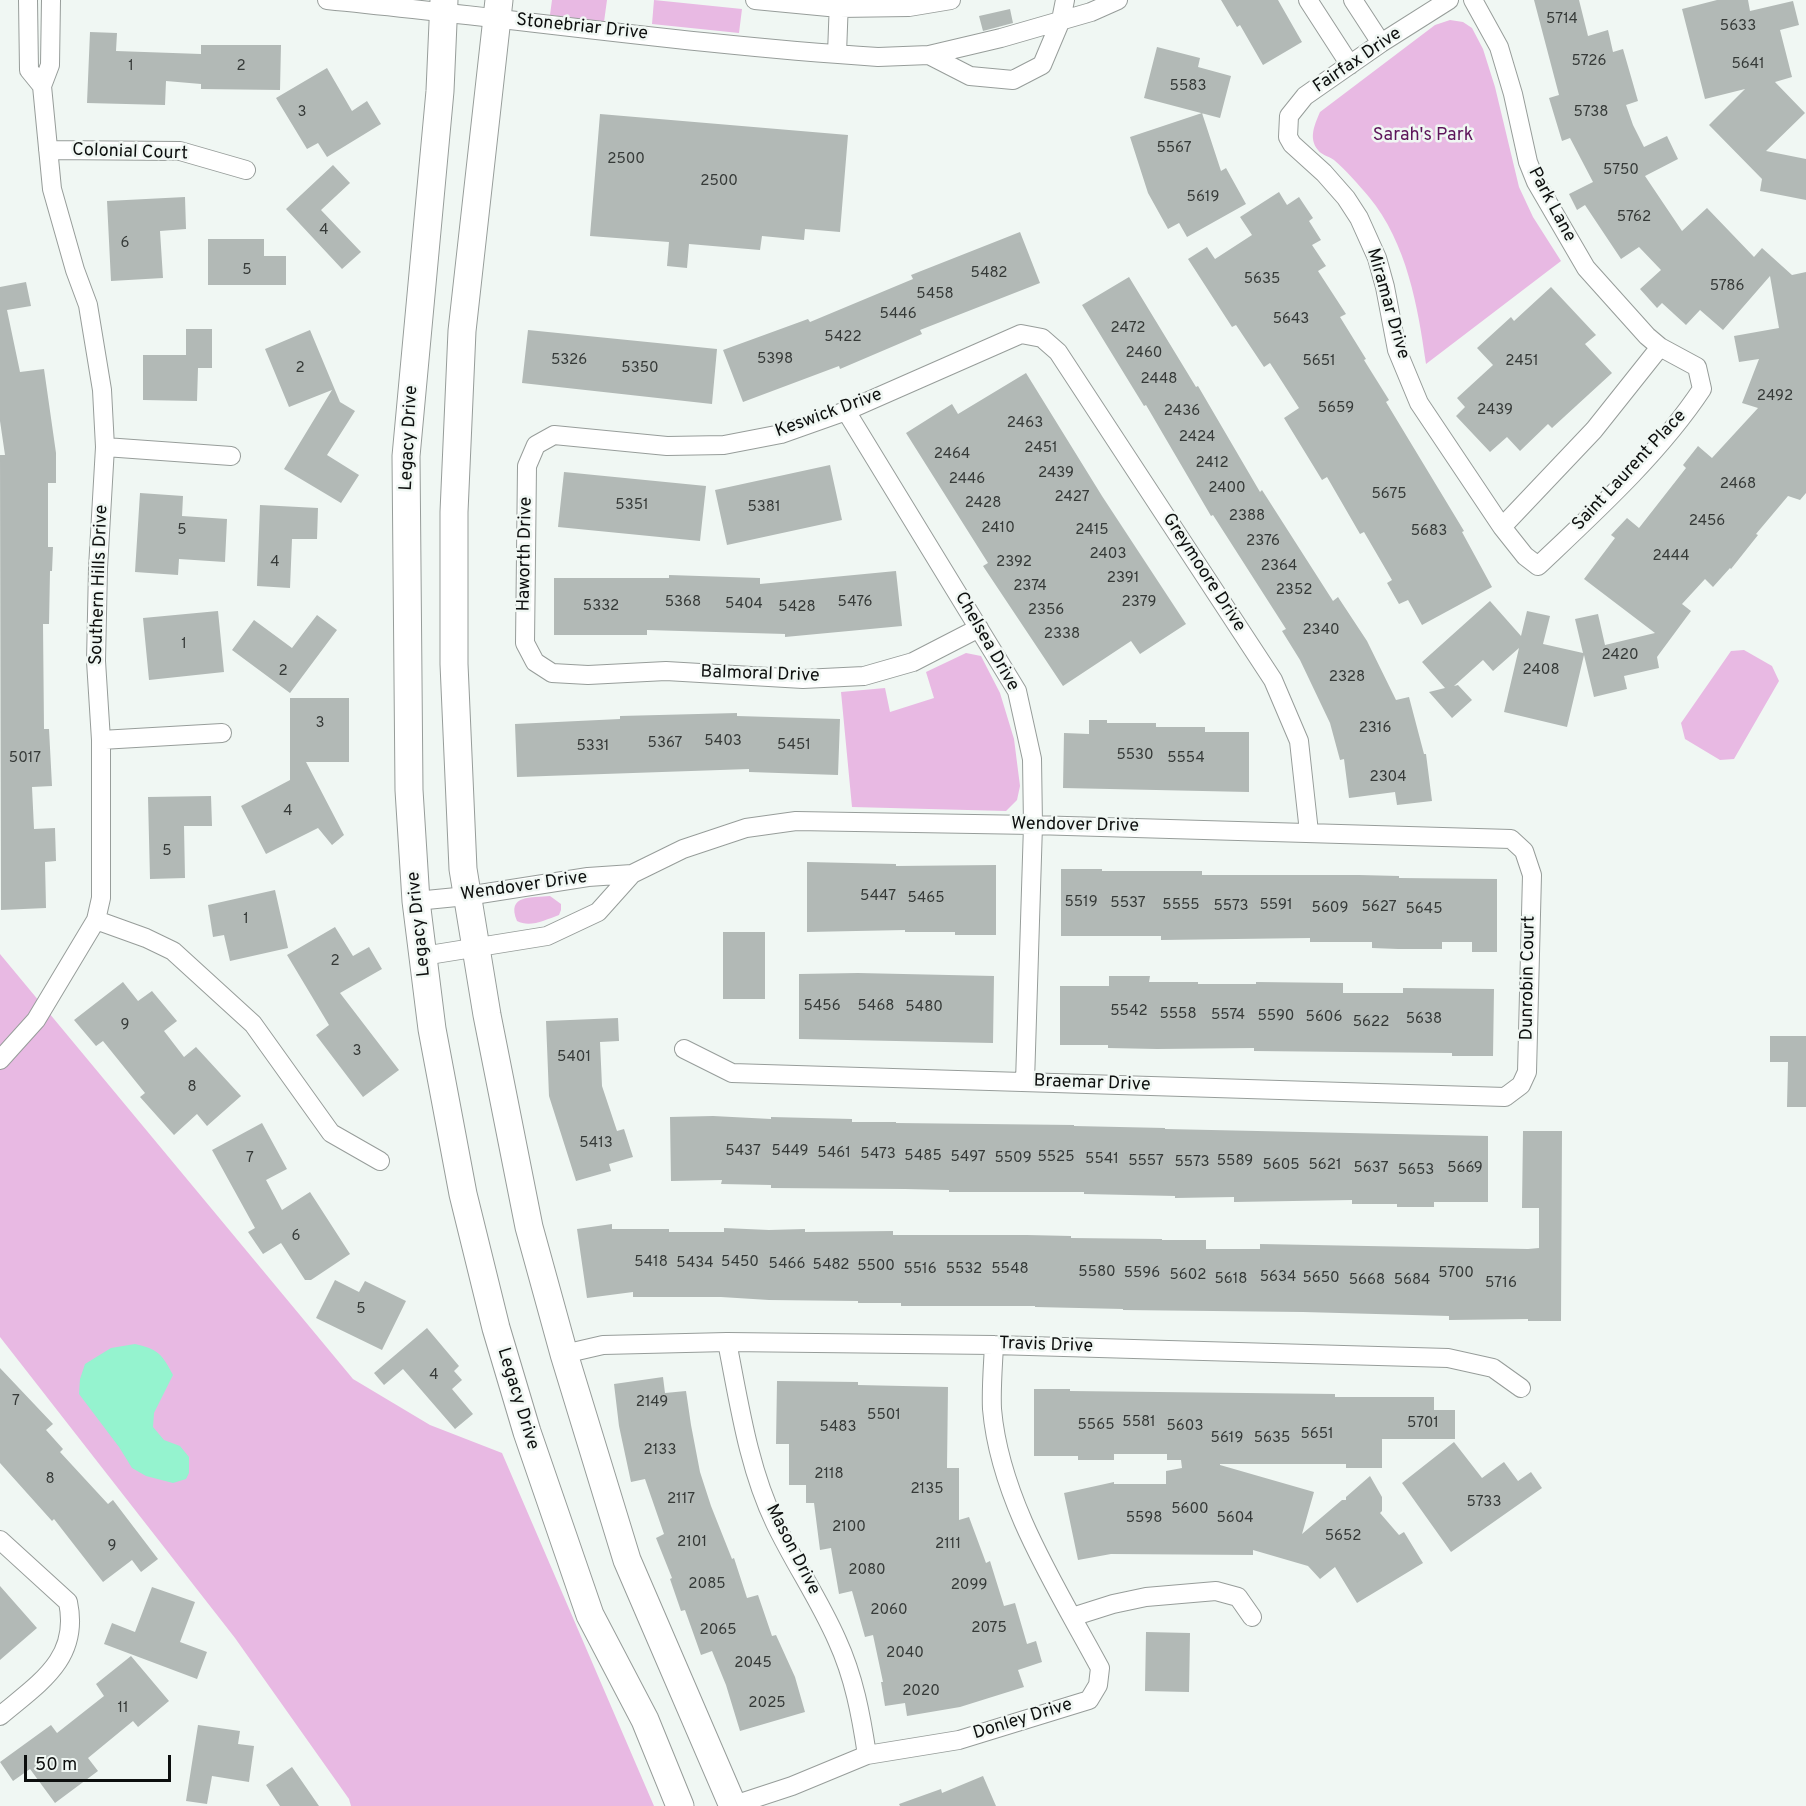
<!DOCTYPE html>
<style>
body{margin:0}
#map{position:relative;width:1806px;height:1806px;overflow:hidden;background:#f0f7f3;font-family:Overpass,sans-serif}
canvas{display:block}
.scale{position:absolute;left:24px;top:1755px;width:147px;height:27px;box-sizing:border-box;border:3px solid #0d0f0e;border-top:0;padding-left:8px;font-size:18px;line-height:21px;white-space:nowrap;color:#0d0f0e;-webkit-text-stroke:4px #f0f7f3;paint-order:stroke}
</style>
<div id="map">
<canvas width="1806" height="1806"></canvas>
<div class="scale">50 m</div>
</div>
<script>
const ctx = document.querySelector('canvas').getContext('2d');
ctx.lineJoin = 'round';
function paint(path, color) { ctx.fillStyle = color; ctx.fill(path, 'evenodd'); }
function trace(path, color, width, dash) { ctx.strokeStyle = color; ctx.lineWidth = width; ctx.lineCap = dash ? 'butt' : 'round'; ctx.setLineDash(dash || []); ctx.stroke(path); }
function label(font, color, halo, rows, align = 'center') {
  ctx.font = font + ' Overpass,sans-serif'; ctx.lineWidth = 5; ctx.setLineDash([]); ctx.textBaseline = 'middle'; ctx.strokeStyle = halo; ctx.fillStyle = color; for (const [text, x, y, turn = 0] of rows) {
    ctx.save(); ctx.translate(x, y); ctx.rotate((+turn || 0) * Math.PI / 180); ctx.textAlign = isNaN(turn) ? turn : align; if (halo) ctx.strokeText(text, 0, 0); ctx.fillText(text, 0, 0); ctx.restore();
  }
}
const green = new Path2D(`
 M552,0H607L604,22L550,15Z
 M654,0L742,9L739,33L652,24Z
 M1450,20L1463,22L1472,28L1483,49L1495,87L1519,187L1533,217L1561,261L1426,364C1418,307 1407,243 1369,197C1358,184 1346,170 1334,160C1329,156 1321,155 1318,150C1308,138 1315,124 1320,112L1435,25Z
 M1744,650L1772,666L1779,681L1734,759L1720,760L1685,739L1681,723L1731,651Z
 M966,653L981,656L1000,693L1014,739L1020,786L1017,800L1006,811L852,807L841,692L885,688L890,712L934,698L926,672Z
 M550,896L561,904V910L559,915C545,920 530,928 517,921C506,894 532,898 550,896Z
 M0,954L353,1379L430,1425L502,1453L654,1806H351L349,1799L235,1638L0,1337Z`);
const water = new Path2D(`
 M135,1344C158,1349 162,1354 173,1375L154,1413L153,1427L164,1440L180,1446L189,1457V1473L186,1479L173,1483L146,1476L132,1468L119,1447L79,1394L80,1379L85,1364L111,1348Z`);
const building = new Path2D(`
 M1221,0H1278L1302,42L1263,65L1240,25L1237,27Z
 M1534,0H1579L1588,36L1608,30L1613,52L1623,49L1638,101L1626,105L1633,125L1644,147L1667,136L1678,159L1645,176L1682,231L1707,208L1754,257L1762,248L1792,275L1806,272V493L1800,500L1788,496L1756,534L1758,535L1731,569L1730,568L1713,587L1705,579L1682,604L1691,611L1657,657L1659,668L1624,676L1627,689L1594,697L1584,655L1567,727L1504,712L1519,648L1493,671L1483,660L1454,686L1458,685L1472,700L1452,718L1429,692L1445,688L1422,662L1490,601L1521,636L1527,611L1550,616L1543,644L1583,653L1575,619L1598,614L1605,645L1655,633L1584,579L1615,538L1611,535L1627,518L1639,528L1686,468L1683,465L1698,446L1712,458L1758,408L1742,403L1759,359L1739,362L1734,336L1779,328L1770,276L1723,330L1700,310L1686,325L1662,303L1657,308L1640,289L1661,270L1639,247L1621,259L1585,205L1577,210L1569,194L1593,182L1570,138L1562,141L1549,98L1559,95Z
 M1717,0H1748L1750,11L1793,1L1799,25L1780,30L1792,77L1775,82L1805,113L1766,151L1806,159V200L1760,191L1762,179L1709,125L1745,89L1705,99L1682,9Z
 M1010,9L1013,23L983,31L979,16Z
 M90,32L117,33L116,51L201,54V45H281L280,90L201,89V84L166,81L165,105L87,103Z
 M1157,47L1200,58L1198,67L1231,76L1220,118L1144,98Z
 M327,68L352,111L367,101L381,124L327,157L318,143L307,149L276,98Z
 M1202,113L1221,171L1226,168L1246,204L1187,237L1179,223L1168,229L1148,193L1130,137Z
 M600,114L848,135L840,232L805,229L804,240L762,236L760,250L689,244L687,268L667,266L669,242L590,236Z
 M333,165L350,183L321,210L361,252L342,269L286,209Z
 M1279,192L1287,205L1299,197L1313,218L1309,221L1321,240L1312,245L1326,266L1318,271L1346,314L1340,317L1366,359L1364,360L1389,400L1386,402L1464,531L1462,532L1492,587L1422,625L1408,600L1399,604L1387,583L1392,580L1364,532L1360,534L1327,477L1322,480L1284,418L1299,408L1270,363L1264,367L1236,325L1232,327L1188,259L1207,247L1215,259L1252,235L1240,217Z
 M185,197L186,229L160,231L163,278L111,281L107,201Z
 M1020,232L1040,283L920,330L922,334L840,369L839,366L743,402L723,350L808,319L810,322L913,279L911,275Z
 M208,239H264V256H286V285H208Z
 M1129,277L1196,387L1198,386L1260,492L1262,490L1333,601L1338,597L1367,641L1396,700L1409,697L1424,754H1426L1432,801L1397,805L1395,792L1349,798L1344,759L1340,760L1330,723L1300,660L1282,631L1286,629L1213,515L1211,516L1146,405L1144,406L1082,305Z
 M26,282L31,306L7,310L20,372L44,369L56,453V483H48V547H53L52,571H50L49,624H43L44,729H49L52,786L32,787L34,829L55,828L56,861L45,862L46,908L1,910L0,455H5L0,421V287Z
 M1551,287L1596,335L1585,344L1612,373L1552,428L1548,424L1520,451L1507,437L1490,452L1456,416L1465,407L1457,398L1493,365L1477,348L1511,317L1514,321Z
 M186,329H212V368H198L197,401L143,400V355H186Z
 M310,330L340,402L355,411L327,455L359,475L341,503L284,469L332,390L289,407L265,349Z
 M528,330L717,349L712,404L522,383Z
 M1026,373L1102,496L1186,624L1140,654L1131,641L1063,686L983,566L988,563L906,433L952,404L958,414Z
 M830,465L842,520L727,545L715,490Z
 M564,472L706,486L700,541L558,527Z
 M140,493L183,496L182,516L227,519L225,562L179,559L178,575L135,572Z
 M260,505L318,508L317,539H292L290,588L257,586Z
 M896,571L902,626L785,637V634L647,630V635H554V578H669V575L760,578V584Z
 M218,611L224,672L149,680L143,618Z
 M317,615L337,630L290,693L232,650L254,620L292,648Z
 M290,698H349V762H306L344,835L332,845L318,828L266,854L241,806L290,780Z
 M737,713V716L840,719L838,775L749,772V769L517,777L515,724L620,719V716Z
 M1089,720H1107V723H1156V727H1205V732H1249V792L1063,788L1064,733L1089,734Z
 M211,796L212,826H184L185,878L150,879L148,797Z
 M807,862L896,864V866L996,865V935H955V932H905V930L807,932Z
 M1061,869H1102V871H1202V875H1359L1399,876V878L1497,879V952H1472V942H1442V949H1398L1372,948V942H1310V938L1161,940V936H1061Z
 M275,890L288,948L230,961L224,935L213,937L208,905Z
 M335,927L353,956L369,947L382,969L340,993L399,1070L363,1097L316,1035L329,1025L287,955Z
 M723,932H765V999H723Z
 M858,973L994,976L993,1043L799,1039V974Z
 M1109,976H1150L1149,982H1198V984H1256V982L1343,983V993H1403V988L1494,989L1493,1056H1452V1053L1254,1051V1048L1157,1049L1108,1048V1045H1060V986H1109Z
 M123,982L138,1001L152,991L177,1021L164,1031L184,1057L196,1047L241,1096L207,1126L197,1114L174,1135L140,1097L145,1093L103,1041L96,1046L74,1020Z
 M618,1018L619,1041L600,1042L602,1086L617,1131L624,1129L633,1157L609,1164L611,1171L576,1181L549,1096L546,1021Z
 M1770,1036H1806V1107H1787L1788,1062H1770Z
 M713,1116L771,1119V1117L852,1119V1122H896V1123L1074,1125V1126L1165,1128V1129L1488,1136V1202H1434V1207H1397V1204H1352V1200L1234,1202V1197L1175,1198V1196L1084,1194V1192H949V1190L905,1189L771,1188V1185L721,1184L722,1180L671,1181L670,1117Z
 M262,1123L287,1169L266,1180L282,1210L310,1192L350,1254L311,1280H305L281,1243L263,1254L248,1232L255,1228L212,1150Z
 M1523,1131H1562L1561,1321H1528V1319L1449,1320V1316L1303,1312L1123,1310V1309L1035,1307V1306H901V1303H858V1301L769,1300L721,1297H633V1292L587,1298L577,1229L612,1224V1229H669V1232H724V1228L769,1230L805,1229V1232L893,1231V1235H1027L1071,1236V1238L1162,1239V1240H1206V1249H1260V1244L1528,1249L1539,1248V1208H1522Z
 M335,1280L359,1292L365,1281L406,1301L382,1350L316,1318Z
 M427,1328L459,1366L454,1371L462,1380L452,1389L473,1414L455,1429L403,1369L384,1385L374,1373Z
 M0,1368L53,1424L46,1430L63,1449L60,1452L108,1504L113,1500L158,1559L141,1572L132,1560L103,1582L54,1519L52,1521L0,1463Z
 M663,1377L665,1393L686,1391L691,1425L700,1472L711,1506L732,1559L734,1558L747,1598L758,1595L772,1636L776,1635L795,1677L805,1712L740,1731L726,1685L712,1651L701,1655L685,1610L681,1611L670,1579L672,1578L656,1538L664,1534L645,1479L631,1482L619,1426L614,1384Z
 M777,1381L858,1382V1385L948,1387L947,1468H959V1520L969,1517L986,1563L990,1561L1004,1606L1015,1603L1027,1644L1036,1641L1042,1662L1018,1670L1024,1687L960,1707L907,1716L905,1703L885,1706L881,1682H883L873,1635L865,1637L852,1591L839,1594L831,1548L820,1550L814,1503H806V1485H789V1444H776Z
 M1034,1389H1070V1391L1335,1394V1397H1434V1410H1455V1439H1382V1468H1346V1464H1220V1465L1314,1492L1302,1534L1342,1500H1346V1497L1370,1476L1382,1497V1511L1380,1513L1399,1535L1404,1532L1423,1563L1357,1603L1335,1567L1320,1579L1308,1566L1253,1550V1555L1111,1554L1078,1560L1064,1493L1114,1482V1484H1166V1471L1182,1468L1181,1460H1167V1454H1114V1460H1078V1456H1034Z
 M1454,1442L1482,1478L1504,1462L1518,1481L1531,1472L1542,1488L1451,1552L1402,1483Z
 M0,1586L37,1628L0,1660Z
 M152,1587L195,1602L180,1642L207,1652L197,1679L104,1644L112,1623L135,1632Z
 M1146,1632L1190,1633L1189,1692L1145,1691Z
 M131,1656L169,1701L138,1727L133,1721L88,1758L98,1771L55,1803L30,1769L13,1781L0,1762L51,1725L57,1733L104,1696L96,1684Z
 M198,1725L240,1731L238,1744L254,1746L249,1782L212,1776L207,1804L186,1801Z
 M292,1767L319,1806H280L266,1785Z
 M983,1776L996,1806H900L899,1804L941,1789L942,1793Z`);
const minor = new Path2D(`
 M28,0L29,70L42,86
 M327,0C511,18 693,45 878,57L929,55L1001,38L1091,12L1118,0
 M755,0L839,8L909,7L951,0
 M1308,0L1350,65
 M1353,0L1381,43
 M1449,0L1381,43L1305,96L1289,116L1288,137L1292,144L1324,173L1346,198L1359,218L1377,258L1385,287L1397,350L1419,403L1502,527L1525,556L1538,566C1594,513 1659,454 1702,389L1697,367L1660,347L1647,336L1586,268L1536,182L1528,162L1513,94L1499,47L1473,0
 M837,54L839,0
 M929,55L970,76L1013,80L1042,65L1061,20L1065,0
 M48,150L180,151L246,170
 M846,411L1017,691L1032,759L1033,825L1025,1082
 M105,447L231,456
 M1502,527L1594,430L1660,347
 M979,628L913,662L864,676L803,679L666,671L588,675L552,673L535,662L525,643L527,466L536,445L554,435L667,446L724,445L781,434L846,411L1021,334L1042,338L1058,352L1273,680L1299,741L1309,832
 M101,740L222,733
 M416,901L467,896L588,877L632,874L683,849L746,828L796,821L1033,825L1511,839L1524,851L1532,875L1527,1072L1521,1085L1505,1097L732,1073L684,1049
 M96,920L146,938L173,951L253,1024L331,1133L380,1161
 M423,956L547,936L598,912L632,874
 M0,1060L36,1020L96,920L101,898V740L96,661L98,568L105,447L102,390L88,305L75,270L52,189L42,86L50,65L51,0
 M727,1342C739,1402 748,1467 775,1523C794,1563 819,1599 837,1640C854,1677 861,1715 867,1755
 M564,1354L603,1345L727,1342L994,1345L1448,1358L1493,1368L1521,1388
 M0,1540L68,1602C80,1659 39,1683 0,1716
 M1072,1617L1113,1604L1146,1597L1216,1591L1238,1597L1252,1617
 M731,1806L792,1786L867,1755L959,1740L1089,1700L1098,1685L1100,1668C1057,1588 1000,1501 992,1409C991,1388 993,1366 994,1345`);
const secondary = new Path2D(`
 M444,0L440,91L406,456L409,790L416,901L432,1029L463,1194L496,1328L527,1432L590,1615L645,1720L680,1806
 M499,0L462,331L454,512V664L463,869L487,1015L529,1227L564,1354L627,1560L733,1806`);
const numberNames = [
 ["5714",1562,20],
 ["5633",1738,27],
 ["5726",1589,62],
 ["5641",1748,65],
 ["1",131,67],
 ["2",241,67],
 ["5583",1188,87],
 ["3",302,113],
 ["5738",1591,113],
 ["5567",1174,149],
 ["2500",626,160],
 ["5750",1621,171],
 ["2500",719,182],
 ["5619",1203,198],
 ["5762",1634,218],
 ["4",324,231],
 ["6",125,244],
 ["5",247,271],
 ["5482",989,274],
 ["5635",1262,280],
 ["5786",1727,287],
 ["5458",935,295],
 ["5446",898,315],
 ["5643",1291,320],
 ["2472",1128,329],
 ["5422",843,338],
 ["2460",1144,354],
 ["5398",775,360],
 ["5326",569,361],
 ["5651",1319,362],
 ["2451",1522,362],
 ["2",300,369],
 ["5350",640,369],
 ["2448",1159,380],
 ["2492",1775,397],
 ["5659",1336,409],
 ["2439",1495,411],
 ["2436",1182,412],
 ["2463",1025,424],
 ["2424",1197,438],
 ["2451",1041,449],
 ["2464",952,455],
 ["2412",1212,464],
 ["2439",1056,474],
 ["2446",967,480],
 ["2468",1738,485],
 ["2400",1227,489],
 ["5675",1389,495],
 ["2427",1072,498],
 ["2428",983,504],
 ["5351",632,506],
 ["5381",764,508],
 ["2388",1247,517],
 ["2456",1707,522],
 ["2410",998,529],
 ["5",182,531],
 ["2415",1092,531],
 ["5683",1429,532],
 ["2376",1263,542],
 ["2403",1108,555],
 ["2444",1671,557],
 ["4",275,563],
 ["2392",1014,563],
 ["2364",1279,567],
 ["2391",1123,579],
 ["2374",1030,587],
 ["2352",1294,591],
 ["5368",683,603],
 ["5476",855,603],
 ["2379",1139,603],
 ["5404",744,605],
 ["5332",601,607],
 ["5428",797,608],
 ["2356",1046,611],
 ["2340",1321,631],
 ["2338",1062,635],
 ["1",184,645],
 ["2420",1620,656],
 ["2408",1541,671],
 ["2",283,672],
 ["2328",1347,678],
 ["3",320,724],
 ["2316",1375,729],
 ["5403",723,742],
 ["5367",665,744],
 ["5451",794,746],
 ["5331",593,747],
 ["5530",1135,756],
 ["5017",25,759],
 ["5554",1186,759],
 ["2304",1388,778],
 ["4",288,812],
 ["5",167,852],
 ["5447",878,897],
 ["5465",926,899],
 ["5519",1081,903],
 ["5537",1128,904],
 ["5555",1181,906],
 ["5591",1276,906],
 ["5573",1231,907],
 ["5627",1379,908],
 ["5609",1330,909],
 ["5645",1424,910],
 ["1",246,920],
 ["2",335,962],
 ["5456",822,1007],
 ["5468",876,1007],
 ["5480",924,1008],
 ["5542",1129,1012],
 ["5558",1178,1015],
 ["5574",1228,1016],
 ["5590",1276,1017],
 ["5606",1324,1018],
 ["5638",1424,1020],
 ["5622",1371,1023],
 ["9",125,1026],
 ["3",357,1052],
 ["5401",574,1058],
 ["8",192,1088],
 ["5413",596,1144],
 ["5437",743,1152],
 ["5449",790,1152],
 ["5461",834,1154],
 ["5473",878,1155],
 ["5485",923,1157],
 ["5497",968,1158],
 ["5525",1056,1158],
 ["7",250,1159],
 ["5509",1013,1159],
 ["5541",1102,1160],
 ["5557",1146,1162],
 ["5589",1235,1162],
 ["5573",1192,1163],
 ["5605",1281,1166],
 ["5621",1325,1166],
 ["5637",1371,1169],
 ["5669",1465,1169],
 ["5653",1416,1171],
 ["6",296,1237],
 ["5418",651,1263],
 ["5450",740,1263],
 ["5434",695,1264],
 ["5466",787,1265],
 ["5482",831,1266],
 ["5500",876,1267],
 ["5516",920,1270],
 ["5532",964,1270],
 ["5548",1010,1270],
 ["5580",1097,1273],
 ["5596",1142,1274],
 ["5700",1456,1274],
 ["5602",1188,1276],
 ["5634",1278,1278],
 ["5650",1321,1279],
 ["5618",1231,1280],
 ["5668",1367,1281],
 ["5684",1412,1281],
 ["5716",1501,1284],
 ["5",361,1310],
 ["4",434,1376],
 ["7",16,1402],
 ["2149",652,1403],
 ["5501",884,1416],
 ["5581",1139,1423],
 ["5701",1423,1424],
 ["5565",1096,1426],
 ["5603",1185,1427],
 ["5483",838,1428],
 ["5651",1317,1435],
 ["5619",1227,1439],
 ["5635",1272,1439],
 ["2133",660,1451],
 ["2118",829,1475],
 ["8",50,1480],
 ["2135",927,1490],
 ["2117",681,1500],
 ["5733",1484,1503],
 ["5600",1190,1510],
 ["5598",1144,1519],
 ["5604",1235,1519],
 ["2100",849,1528],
 ["5652",1343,1537],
 ["2101",692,1543],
 ["2111",948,1545],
 ["9",112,1547],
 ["2080",867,1571],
 ["2085",707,1585],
 ["2099",969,1586],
 ["2060",889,1611],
 ["2075",989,1629],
 ["2065",718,1631],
 ["2040",905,1654],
 ["2045",753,1664],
 ["2020",921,1692],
 ["2025",767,1704],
 ["11",123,1709]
];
const streetNames = [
 ["Stonebriar Drive",582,28,6],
 ["Fairfax Drive",1358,61,-34],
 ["Colonial Court",130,153,2],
 ["Park Lane",1551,205,62],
 ["Miramar Drive",1387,304,74],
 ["Keswick Drive",829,414,-20],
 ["Legacy Drive",410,438,-87],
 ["Saint Laurent Place",1630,471,-47],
 ["Haworth Drive",526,554,-89],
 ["Greymoore Drive",1203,573,57],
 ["Southern Hills Drive",100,585,-88],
 ["Chelsea Drive",986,642,60],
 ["Balmoral Drive",760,675,2],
 ["Wendover Drive",1075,826,1],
 ["Wendover Drive",524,887,-8],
 ["Legacy Drive",420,924,-96],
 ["Dunrobin Court",1529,978,-89],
 ["Braemar Drive",1092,1084,2],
 ["Travis Drive",1046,1346,2],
 ["Legacy Drive",517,1399,73],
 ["Mason Drive",792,1550,63],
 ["Donley Drive",1023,1720,-17]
];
const parkNames = [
 ["Sarah's Park",1423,136]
];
paint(green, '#e8b9e3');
paint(water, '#95f3cf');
paint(building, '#b2b9b6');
trace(minor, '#979d9a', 20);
trace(secondary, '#979d9a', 29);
trace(minor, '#fff', 18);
trace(secondary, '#fff', 27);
label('15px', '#363a38', null, numberNames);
label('18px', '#0d0f0e', '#f0f7f3', streetNames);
label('18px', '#5d155a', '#f0f7f3', parkNames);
</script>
